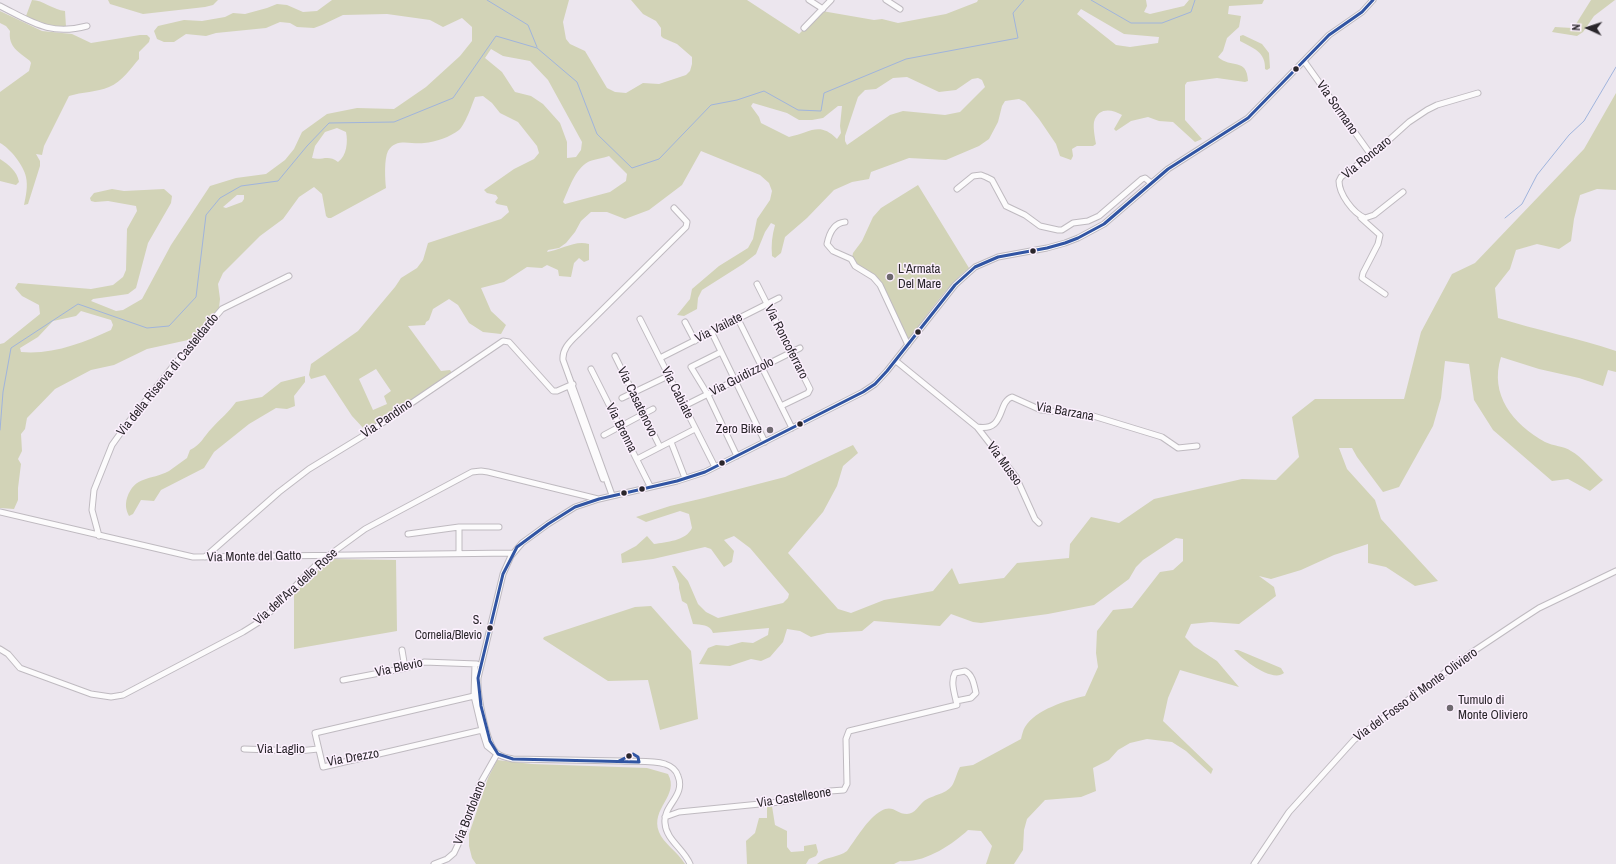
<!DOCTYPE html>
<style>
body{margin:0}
#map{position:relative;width:1616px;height:864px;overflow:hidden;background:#ece6ee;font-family:"Archivo Narrow",sans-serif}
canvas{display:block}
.north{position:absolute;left:1568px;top:8px;width:40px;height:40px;-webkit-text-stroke:3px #fcf0fe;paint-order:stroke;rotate:273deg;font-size:11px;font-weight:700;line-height:16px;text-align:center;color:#2a262b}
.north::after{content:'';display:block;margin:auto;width:14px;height:18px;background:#2a262b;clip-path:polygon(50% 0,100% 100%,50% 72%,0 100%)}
</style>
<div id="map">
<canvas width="1616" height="864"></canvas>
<div class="north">N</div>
</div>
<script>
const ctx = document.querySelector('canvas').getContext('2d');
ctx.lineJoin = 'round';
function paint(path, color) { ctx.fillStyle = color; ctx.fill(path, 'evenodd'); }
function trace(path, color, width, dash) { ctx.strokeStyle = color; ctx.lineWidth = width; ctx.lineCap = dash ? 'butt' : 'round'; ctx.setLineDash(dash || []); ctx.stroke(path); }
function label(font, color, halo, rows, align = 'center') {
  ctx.font = font + ' "Archivo Narrow",sans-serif'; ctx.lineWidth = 3; ctx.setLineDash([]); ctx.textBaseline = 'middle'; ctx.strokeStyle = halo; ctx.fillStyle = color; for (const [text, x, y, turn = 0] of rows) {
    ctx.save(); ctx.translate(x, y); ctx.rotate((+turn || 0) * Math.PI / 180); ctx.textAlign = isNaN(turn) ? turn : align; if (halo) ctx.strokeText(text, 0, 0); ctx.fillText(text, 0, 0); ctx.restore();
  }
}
const green = new Path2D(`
 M32,0C43,0 53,10 65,11L66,27C52,30 38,23 26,16Z
 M108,0H218L213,5L205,7L143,14L110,4Z
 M332,0H569L563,22L566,39L570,44L585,51L607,88L615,92L626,93L643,83L659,84L686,75L690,71L692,64V57L677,44L663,38L661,36V28L656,21L643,14L631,0H747L799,34L822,11L874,20L882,19L898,23L946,14L977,2L978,0H1146L1147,6L1144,12L1150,14L1184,6L1189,0H1264L1262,4L1229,6L1228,14L1241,16L1239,27L1227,38L1223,51L1218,57C1231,69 1247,57 1248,81L1245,82L1217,78L1187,82L1185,85V120L1202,139L1195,142L1173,122L1159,121L1148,117L1131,121L1116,131L1114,129L1122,115C1112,109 1098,107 1094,122C1093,128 1095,138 1096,144L1093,146H1077L1072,149L1073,156L1071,160L1060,156L1056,144L1039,119L1025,102L1019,99L1005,101L1002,106L998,122L989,139L979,146L946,160L909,158L871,172L869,179L852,182L834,190L807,218L785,237L781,253L775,258L772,256C771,245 772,236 775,225L771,223L765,232L756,254L743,264L702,290L698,298L697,309L684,316L677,315L690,299L692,289L719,266L748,248L753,239L757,219L770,200L772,191L769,183L760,175L701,151L682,185L649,210L625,219L607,212H591L581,221L575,232L566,243L559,248L548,250L547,252C562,250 574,240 589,244V260L584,262L579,258L574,263L571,277L559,276L558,270L547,265L542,268L527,267L504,282L481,288L491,311L506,325L501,334L483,332L469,323L458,305L449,299L433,309L429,320L426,322L425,325L408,326L441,371L450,370L452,373L365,430L352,416L325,375L311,379L309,375L311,364L358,331L395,287L401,278L417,268L423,260L428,243L501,219L509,212L507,206L497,204L495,202L498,198L496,195L487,193L484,190L514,169L534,159L539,153L537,146L518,122L500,113L492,103L483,96L475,97C472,105 465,125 459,130C450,137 436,142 424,143C412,145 396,137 388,151C384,159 385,179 386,188L331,218H328L326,216L322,194L314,187L299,197L283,219L260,236L223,273L218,284L220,299L219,308L196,335L188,340L147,349L114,365L91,370L55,389L27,418L25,429L21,434L22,451L18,459L21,464L18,488V500L14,509L0,508V344L4,343L40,314L39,305L22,296L15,288L18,283L91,289L113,285L123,277L126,270L127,229L137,211L136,206L108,201L95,202L91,201L90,198L94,193L112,189L124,191L164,189L172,196L171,203L148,243L136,288L128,294L93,299L91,301L116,311L123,310L142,299L171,245L210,186L236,178L266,174L285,160L294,149L302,132L327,114L357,108L394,109L426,87L460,56L472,41V27L462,18L443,27L430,20L387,14L343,15L322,25L314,28L297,27L290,23L280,22L266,28L216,33L206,36L186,34L174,42H164L157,39L154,31L158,26L184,20L202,21L225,17L233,13L245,14L267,8L277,4L287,5L303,12L317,11ZM1081,9L1124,34L1159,37L1158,43L1130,47L1116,45L1077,14ZM491,49L503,56L530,61L548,80L582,142L581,150L576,157L567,158V142L560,123L543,104L531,96L515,92L502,72L485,58ZM907,77L939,92L956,90L972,79L978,78L982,80L985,87L960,112L945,115L903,111L890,115L847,145L845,141V136L858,97L865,90L876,89L893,78ZM753,103L787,113L799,120H812L823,118L838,106H842L840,126L841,133L837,139C819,121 810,133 789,137L761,123L759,117L751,106ZM337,128L346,132C348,141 347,156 338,162C328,154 322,161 312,158L315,146L325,132ZM609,156L627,174L626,181L610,192L565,204L563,202C569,189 575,169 588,162C591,160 604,158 609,156ZM237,195H244V199L242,202L226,208L223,207ZM81,311L111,320L113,325L111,330C83,343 52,355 21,352L20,348L38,337L53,321L76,316ZM376,369L391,391L384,396L387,404L373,410L359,379Z
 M1591,0H1615L1594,16L1583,32L1577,36L1552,32L1555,27L1572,28L1576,24Z
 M0,11L42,31L72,34L91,43L140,35H147L150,38L149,42L139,52V59C131,68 122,82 109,87C97,92 82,92 69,96L44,146L42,155L36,154L40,161V166L28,204L24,205C26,196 28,186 26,177C24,166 10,148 0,143V92L29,71L31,63L30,61C19,52 8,47 10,31L6,26L0,23Z
 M1243,35L1262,44L1269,53L1270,68L1267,70L1265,69C1266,52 1253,48 1240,41V36Z
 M1616,93V190L1597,189L1580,195L1574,219L1571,241L1559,249L1537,244L1516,250L1510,269L1495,288L1498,318C1537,330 1577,338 1616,351V372L1608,370L1603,386L1579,378L1539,369L1501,357C1489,395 1513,424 1545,442C1553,446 1564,446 1571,451C1582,457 1593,471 1603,480L1590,491L1568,479L1552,481L1493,430L1474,400L1469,364L1445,361L1441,398L1433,426L1399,487L1383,492L1357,457L1352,448H1339L1347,469L1375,500L1381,519L1438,581L1415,586L1386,567L1368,563V544L1334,555L1301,570L1271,579L1259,576L1274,587L1276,596L1239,624L1211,622L1191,624L1185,637L1194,646L1217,661L1239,687L1180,670L1168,698L1163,721L1213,769L1211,774L1186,751L1172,742L1147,739L1130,743L1118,750L1109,760L1093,768L1096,791L1081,797L1045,800L1027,819L1024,830L1023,850L1014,864H986L992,846L981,831L968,830C952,845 923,864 900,861L894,864H817C826,856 838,858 847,851C856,839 868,818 881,811C893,804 896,814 907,814C915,814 919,805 924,801C932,795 948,794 953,784C956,778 957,772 960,767L973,765L1021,739C1022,735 1023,730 1025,727C1035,710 1067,700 1085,696L1098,667L1096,653L1097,631L1113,610L1132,608L1160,572L1173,570L1183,561V539L1176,538L1143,560L1136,567L1129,579L1094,605L1048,614L981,623L973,622L951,614L940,626L874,621L862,631L827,633L811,637L800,631L787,629L783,642L770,657L761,661L751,659L730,666L699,664L708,648L716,645L728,646L742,642L753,643L768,635L769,628L713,633C710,624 701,625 693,624L687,604L682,601L679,588V584L672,566H675L688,581L698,604L706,612L718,618L783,603L788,598L789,594L750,548L734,536L724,540L734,551L732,562L724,567L711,549L705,547L653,559L622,563L621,554L636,546L647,536L654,544C666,542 686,541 692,528L689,514L680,511L646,522L636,517L670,506L704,498L785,477L853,445L858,453L843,466L837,486L823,512L788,553L838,609L851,613L884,600L933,591L952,568L959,584L1004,578L1017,563L1069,558L1070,544L1091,517L1119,523L1154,499L1242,479L1276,480L1299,457L1292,417L1315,399H1404L1421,332L1452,274L1475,263L1584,149Z
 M0,159C9,165 17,171 19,182L16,185L0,181Z
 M918,185L969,268C945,287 927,316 908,340L883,288L860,269L852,258L853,253L862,241L873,217L881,208Z
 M305,376V382L294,396L295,406L287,409L276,408L249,424L214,452L204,468L161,490L154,501L141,500L133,514L129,516C126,510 125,505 127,498C135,475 150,481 169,471C175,467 181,462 187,458L190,450C202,444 203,437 212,428C220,419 229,412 236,402L262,397L281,382Z
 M331,559L396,560L397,631L294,649V592Z
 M651,606L691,651L698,719L660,730L648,680L608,681L543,639L544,637L635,607Z
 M1234,650H1238L1281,668L1284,673C1272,683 1242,659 1234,650Z
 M497,760L532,764L647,768L668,774C680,796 650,808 659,832C663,843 678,852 685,864H476L472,858L469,846V834L488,778Z
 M767,806H772L775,825L787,831V847L791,852L804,851V846L816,844L818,852L816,856L809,859L806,864H747L746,841L755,833L759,818H767Z`);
const stream = new Path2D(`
 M487,0L528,25L537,47
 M1091,0L1131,23H1162L1191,12L1195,0
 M1505,218L1522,204L1537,175L1569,135L1584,121L1616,67
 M0,430L3,392L11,348L78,304L147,328L169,326L196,297L206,215L220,198L241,186L278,181L307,146L329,123L394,122L453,98L496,36L537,48L577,82L597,134L632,168L659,159L711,105L737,100L764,91L798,110L821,111L824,93L906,59L1018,38L1013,13L1024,0`);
const minor = new Path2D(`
 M809,0L823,9
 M886,0L900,9
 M0,6C32,22 50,36 87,26
 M804,28L831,0
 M1304,61L1371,155
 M957,189L973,176L981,175L986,177L992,180L1006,206L1025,215L1040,226L1058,230H1062L1073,223L1088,221L1099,216L1142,179L1145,178L1151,183
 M1403,192L1374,215L1365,218C1353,213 1339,194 1339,181L1341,177L1379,149L1409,122L1427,110L1437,105L1478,93
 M1361,218L1380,235L1378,244L1363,273L1362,278L1385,294
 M845,222C834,223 829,234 827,244L833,251L851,259L855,266L873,277L880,285L908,345
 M757,284L810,389L808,393L781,406
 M640,319L715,467
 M738,319L792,428
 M685,322L695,341
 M712,333L765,442
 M721,352L691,367L708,395L737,456
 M615,356L660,447
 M660,358L779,298
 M896,361L977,427C1006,432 997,402 1012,397L1041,410L1090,415L1162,437L1178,448L1197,446
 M591,369L650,486
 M569,386L603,479
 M622,398L668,376
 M684,406L800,348
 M977,427L1016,477L1035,519L1039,523
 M604,435L653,409
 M671,442L685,478
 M637,459L695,429
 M612,495L563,360C562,348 571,341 579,333L686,227L687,222L674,208
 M0,512L193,557L513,553
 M459,527V553
 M408,534L459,527H499
 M99,536L92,510L94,490L112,445L127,424L174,365L222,309L289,276
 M205,557L279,492L309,469L363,436L503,341L509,342L553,391H557L573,384
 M0,649L8,654L20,668L91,694L111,697L123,695L243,632L259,622L270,612L317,564L365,529L472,472L481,471L488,472L598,499
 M402,650L405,668
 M343,680L406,668L424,662L477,664
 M474,696L315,733L323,767L482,730
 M244,749L299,751L318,749
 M665,817L679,812L780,802L830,791L844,790L847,784L846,739L849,731L957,705C955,695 950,682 955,673L965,671C973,675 974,685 976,693L971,698L956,701
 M434,864L447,859L454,853L461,838L480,784L497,754L487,746L482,730L474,696L475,664
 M690,864C684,849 666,840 665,823C663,805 686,796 678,776C676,769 671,766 665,764C652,760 636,762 622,761C586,760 549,760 513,759C508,758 502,757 498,754C486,746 477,692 478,678L503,574L511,556L522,543L548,524L575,507L599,499L677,481L705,472L863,392L875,384L887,371L955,285L975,267L998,257L1047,248L1065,243L1078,238L1104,224L1118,212L1168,169L1248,118L1329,35L1362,12L1373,0
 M1254,864L1289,812L1354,740L1471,653L1522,619L1539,608L1616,571`);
const bus1 = new Path2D(`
 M619,761L633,754L638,757L639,762L513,759L498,754L490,741L481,706L478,678L503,574L517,547L548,524L575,507L599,499L677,481L705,472L863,392L875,384L887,371L955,285L975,267L998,257L1047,248L1065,243L1078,238L1104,224L1168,169L1248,118L1329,35L1362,12L1373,0`);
const markers = [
 [1296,69,3.5,"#2a262b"],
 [1033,251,3.5,"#2a262b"],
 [890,277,4,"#6e696f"],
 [918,332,3.5,"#2a262b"],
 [800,424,3.5,"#2a262b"],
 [770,430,4,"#6e696f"],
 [722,463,3.5,"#2a262b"],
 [642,489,3.5,"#2a262b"],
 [624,493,3.5,"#2a262b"],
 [490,628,3.5,"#2a262b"],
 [1450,708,4,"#6e696f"],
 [629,756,3.5,"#2a262b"]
];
const busNames = [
 ["S.",482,621],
 ["Cornelia/Blevio",482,636]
];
const streetNames = [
 ["Via Sormano",1337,108,55],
 ["Via Roncaro",1367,158,-39],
 ["Via Vailate",719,328,-27],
 ["Via Roncoferraro",786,342,63],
 ["Via della Riserva di Casteldardo",168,375,-51],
 ["Via Guidizzolo",742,377,-27],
 ["Via Cabiate",677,393,63],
 ["Via Casatenovo",637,402,64],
 ["Via Barzana",1065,412,10],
 ["Via Pandino",387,419,-34],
 ["Via Brenna",621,428,63],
 ["Via Musso",1004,464,54],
 ["Via Monte del Gatto",254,557,-1],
 ["Via dell'Ara delle Rose",296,587,-42],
 ["Via Blevio",399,668,-12],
 ["Via del Fosso di Monte Oliviero",1416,695,-36],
 ["Via Laglio",281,750],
 ["Via Drezzo",353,758,-10],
 ["Via Castelleone",794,798,-9],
 ["Via Bordolano",470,813,-69]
];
const poiNames = [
 ["L'Armata",898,270],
 ["Del Mare",898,285],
 ["Zero Bike",762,430,"right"],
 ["Tumulo di",1458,701],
 ["Monte Oliviero",1458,716]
];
paint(green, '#d2d3b7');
trace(stream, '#a0b4dc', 1);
trace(minor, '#bfbac0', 7);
trace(minor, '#fcfbfc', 5);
trace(bus1, '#3155a3', 3);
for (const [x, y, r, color] of markers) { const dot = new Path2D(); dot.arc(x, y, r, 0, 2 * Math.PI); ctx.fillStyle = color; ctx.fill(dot); trace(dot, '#fcf0fe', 1.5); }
label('12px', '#2a262b', '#fcf0fe', busNames, 'right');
label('13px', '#2a262b', '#fcf0fe', streetNames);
label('13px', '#2a262b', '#fcf0fe', poiNames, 'left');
</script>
